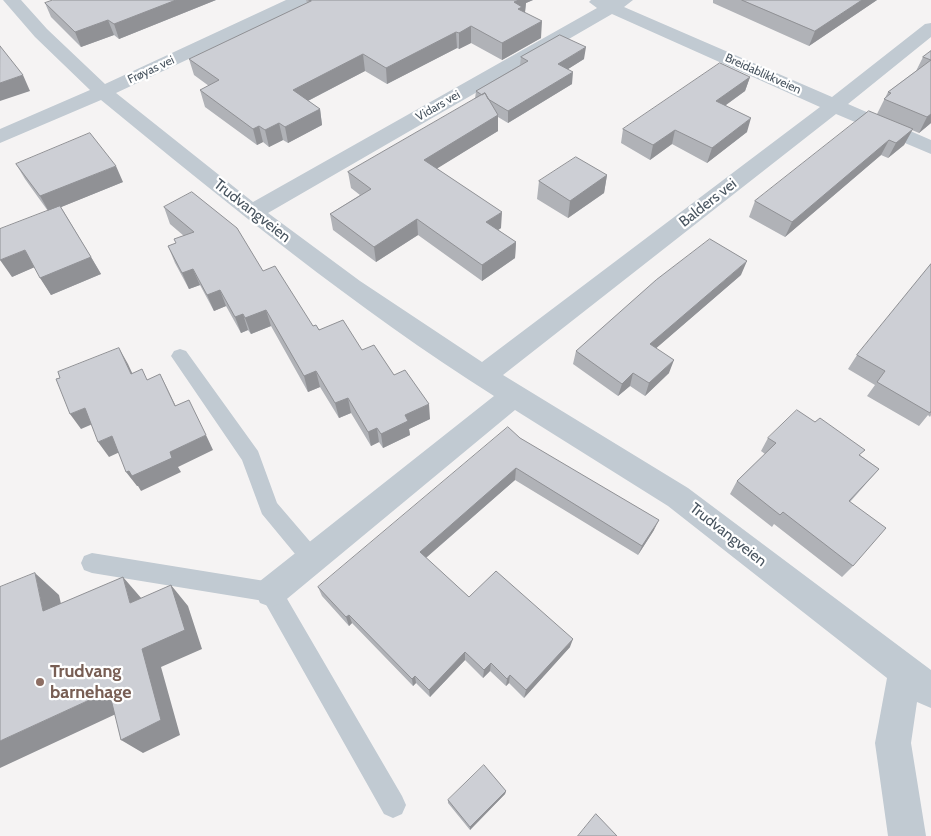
<!DOCTYPE html>
<meta charset="utf-8">
<style>
body{margin:0}
canvas{display:block;background:#f5f3f3}
</style>
<canvas width="931" height="836"></canvas>
<script>
const ctx = document.querySelector('canvas').getContext('2d');
ctx.lineJoin = 'round';
function paint(path, color) { ctx.fillStyle = color; ctx.fill(path, 'evenodd'); }
function trace(path, color, width, dash) { ctx.strokeStyle = color; ctx.lineWidth = width; ctx.lineCap = dash ? 'butt' : 'round'; ctx.setLineDash(dash || []); ctx.stroke(path); }
function label(font, color, halo, rows, align = 'center') {
  ctx.font = font + ' Cabin,sans-serif'; ctx.lineWidth = 4.5; ctx.setLineDash([]); ctx.textBaseline = 'middle'; ctx.strokeStyle = halo; ctx.fillStyle = color; for (const [text, x, y, turn = 0] of rows) {
    ctx.save(); ctx.translate(x, y); ctx.rotate((+turn || 0) * Math.PI / 180); ctx.textAlign = isNaN(turn) ? turn : align; if (halo) ctx.strokeText(text, 0, 0); ctx.fillText(text, 0, 0); ctx.restore();
  }
}
const lane = new Path2D(`
 M180,349L186,351L258,451L277,503L319,552L323,559L319,566L312,569L305,566L262,514L242,460L171,356L174,351Z
 M92,553L271,582L279,585L402,796L406,805L402,814L393,818L384,814L264,601L92,573L84,570L81,563L84,556Z`);
const street = new Path2D(`
 M3,0H21L47,29L105,84L286,0H309L306,4L116,93L253,202L597,8L589,2L591,0H633L624,7L832,97L925,24L931,23V37L848,104L931,140V154L836,114L503,375L688,488L931,670V708L917,702L911,743L926,836H888L875,743L887,678L668,506L515,410L282,603L271,607L260,603L255,592L260,581L494,396C355,308 228,204 101,100L0,143V129L90,90L35,37ZM612,14L820,107L482,362L360,281L268,213Z`);
const wall = new Path2D(`
 M216,0L119,39L114,35L81,47L51,17L45,3Z
 M306,0H533L526,3L525,12V13L541,38L502,60L471,43L459,49L457,48L387,84L365,71L308,101L320,109L322,125L288,143L283,140L269,147L263,142L257,145L205,107L200,90L209,86L194,75L189,59L307,3Z
 M713,0H877L809,46L713,3Z
 M931,51V123L919,133L912,130L904,145L888,158L881,155L785,237L749,217L755,201L877,114L888,92L916,71L923,57Z
 M521,57L584,59L568,69L572,84L508,123L498,117V131L437,168L501,228L498,230L516,242L515,258L482,281L418,235L376,262L333,230L330,214L360,195L351,188L348,172L475,99L476,91L520,65Z
 M750,77L745,91L726,105L747,132L707,163L672,144L650,160L621,143L623,129Z
 M16,164L123,182L61,207L91,257L101,274L51,295L34,267L12,277L48,211L25,179Z
 M607,175L604,193L568,218L537,199L539,181Z
 M164,207L263,271L313,326L362,350L394,375L430,419L409,429L410,435L383,448L379,442L371,446L351,413L339,418L320,387L308,392L271,326L251,334L248,330L241,333L226,306L214,311L200,285L189,289L175,263L168,246L176,243L184,236L170,224Z
 M931,264V415L930,417L928,415L919,426L867,396L875,385L848,369L857,355Z
 M741,275L656,348L669,373L645,396L630,386L618,396L573,364L576,351Z
 M520,438L654,530L638,555L515,480L426,558L469,597L570,647L524,698L509,683L506,686L490,671L483,678L465,660L430,697L416,683L413,686L352,623L349,626L322,596L318,587Z
 M768,438L860,455L879,469L850,502L853,566L842,577L774,524L772,527L730,494L737,481L765,454L761,451Z
 M506,791L505,794L470,830L448,803V800Z`);
const shadedWall = new Path2D(`
 M176,0H216L119,39L114,24Z
 M517,0H533L526,3L525,12L522,14L517,26L514,2Z
 M862,0H877L809,46L815,31Z
 M108,20L114,35L81,47L75,32Z
 M542,21L541,38L502,60V43Z
 M471,26V43L459,49V33Z
 M456,32L457,48L387,84L386,68Z
 M586,47L584,59L557,76L558,64Z
 M363,54L365,71L296,107L293,90Z
 M573,72L572,84L508,123V111Z
 M23,75L30,91L0,101V83Z
 M750,77L745,91L712,115L716,101Z
 M320,109L322,125L288,143L285,127Z
 M931,114V123L919,133L927,117Z
 M498,115V131L425,176L424,160Z
 M751,118L747,132L707,163L712,148Z
 M279,123L283,140L269,147L265,130Z
 M259,126L263,142L257,145L253,129Z
 M913,129L904,145L888,158L896,143Z
 M675,130L672,144L650,160L653,145Z
 M889,140L881,155L785,237L792,222Z
 M116,166L123,182L49,212L40,196Z
 M607,175L604,193L568,218L570,201Z
 M502,212L501,228L486,238V222Z
 M417,219L418,235L376,262L374,247Z
 M516,242L515,258L482,281V265Z
 M25,250L35,267L12,277L0,260Z
 M91,257L101,274L51,295L40,278Z
 M747,261L741,275L646,357L650,344Z
 M193,269L200,285L189,289L182,273Z
 M220,290L226,306L214,311L207,295Z
 M266,310L271,326L251,334L245,318Z
 M243,314L248,330L241,333L235,317Z
 M119,348L128,364L140,390L131,374Z
 M674,360L669,373L645,396L649,383Z
 M316,371L320,387L308,392L304,376Z
 M633,373L630,386L618,396L622,384Z
 M160,374L168,390L183,421L175,406Z
 M348,398L351,413L339,418L335,403Z
 M429,404L430,419L409,429L410,435L383,448L381,434L405,415Z
 M85,408L95,423L81,429L70,414Z
 M377,428L379,442L371,446L368,432Z
 M206,435L213,450L178,467L181,472L141,491L138,486H137L126,472Z
 M112,436L122,451L109,457L98,442Z
 M516,468L515,480L421,562L420,552Z
 M659,520L654,530L638,555L642,546Z
 M35,573L59,595L67,631L43,611Z
 M123,577L142,599L130,603Z
 M171,585L188,606L202,649L161,667L180,735L143,753L121,740L142,649Z
 M349,615L352,623L349,626L346,617Z
 M573,639L570,647L524,698L526,690Z
 M465,652V660L430,697L429,690Z
 M491,663L490,671L483,678L484,670Z
 M510,675L509,683L506,686L507,679Z
 M415,676L416,683L413,686L412,679Z
 M109,691L131,707L0,768V741Z
 M506,791L505,794L470,830V827Z`);
const building = new Path2D(`
 M53,0H176L114,24L108,20L75,32L45,3Z
 M309,0H519L514,2L522,7L518,9L542,21L502,43L471,26L459,33L456,32L386,68L363,54L293,90L320,109L285,127L279,123L265,130L259,126L253,129L200,90L219,80L189,59L311,1Z
 M742,0H862L815,31Z
 M560,35L586,47L558,64L573,72L508,111L488,99L485,93L482,95L476,91L528,61L521,57Z
 M0,46L23,75L0,83Z
 M931,51V114L927,117L884,99L891,93L888,92L931,60L923,57Z
 M720,63L750,77L716,101L751,118L712,148L675,130L653,145L623,129Z
 M485,93L498,115L424,160L502,212L486,222L516,242L482,265L417,219L374,247L330,214L371,189L348,172Z
 M869,111L913,129L896,143L889,140L792,222L755,201Z
 M90,133L116,166L40,196L16,164Z
 M576,157L607,175L570,201L539,181Z
 M192,192L237,228L263,271L275,266L313,326L316,325L319,330L343,320L362,350L374,345L394,375L405,370L429,404L405,415L408,421L381,434L377,428L368,432L348,398L335,403L316,371L304,376L266,310L245,318L243,314L235,317L220,290L207,295L193,269L182,273L168,246L176,243L174,239L194,232L164,207Z
 M60,206L91,257L40,278L25,250L0,260V229Z
 M710,239L747,261L650,344L674,360L649,383L633,373L622,384L576,351L656,280Z
 M931,264V411L930,413L877,382L885,371L857,355Z
 M119,348L131,374L142,369L147,380L160,374L175,406L189,400L206,435L170,452L172,458L132,476L129,471L126,472L112,436L98,442L85,408L70,414L56,379L60,378L58,372Z
 M797,410L815,422L820,418L865,450L859,455L879,469L849,501L886,528L853,566L783,512L780,515L737,481L776,443L768,438Z
 M508,427L520,438L659,520L642,546L516,468L420,552L469,597L496,571L573,639L526,690L510,675L507,679L491,663L484,670L465,652L429,690L415,676L412,679L349,615L346,617L318,587Z
 M35,573L43,611L123,577L130,603L171,585L185,630L142,649L161,720L121,740L109,691L0,741V587Z
 M484,765L506,791L470,827L448,800Z
 M596,814L617,836H578Z`);
const markers = [
 [40,682,5,"#8d6e63"]
];
const farStreetnames = [
 ["Frøyas vei",151,70,-25],
 ["Breidablikkveien",763,74,24],
 ["Vidars vei",438,106,-30]
];
const streetNames = [
 ["Balders vei",708,203,-38],
 ["Trudvangveien",252,211,38],
 ["Trudvangveien",728,535,38]
];
const nearEducationnames = [
 ["Trudvang",50,672],
 ["barnehage",50,693]
];
paint(lane, '#c1cad2');
paint(street, '#c1cad2');
paint(wall, '#b0b2b7');
paint(shadedWall, '#909195');
paint(building, '#cdcfd5');
trace(building, '#909195', 1);
for (const [x, y, r, color] of markers) { const dot = new Path2D(); dot.arc(x, y, r, 0, 2 * Math.PI); ctx.fillStyle = color; ctx.fill(dot); trace(dot, '#fff', 2); }
label('12px', '#4a5661', '#fff', farStreetnames);
label('15px', '#4a5661', '#fff', streetNames);
label('bold 18px', '#785e54', '#fff', nearEducationnames, 'left');
</script>
